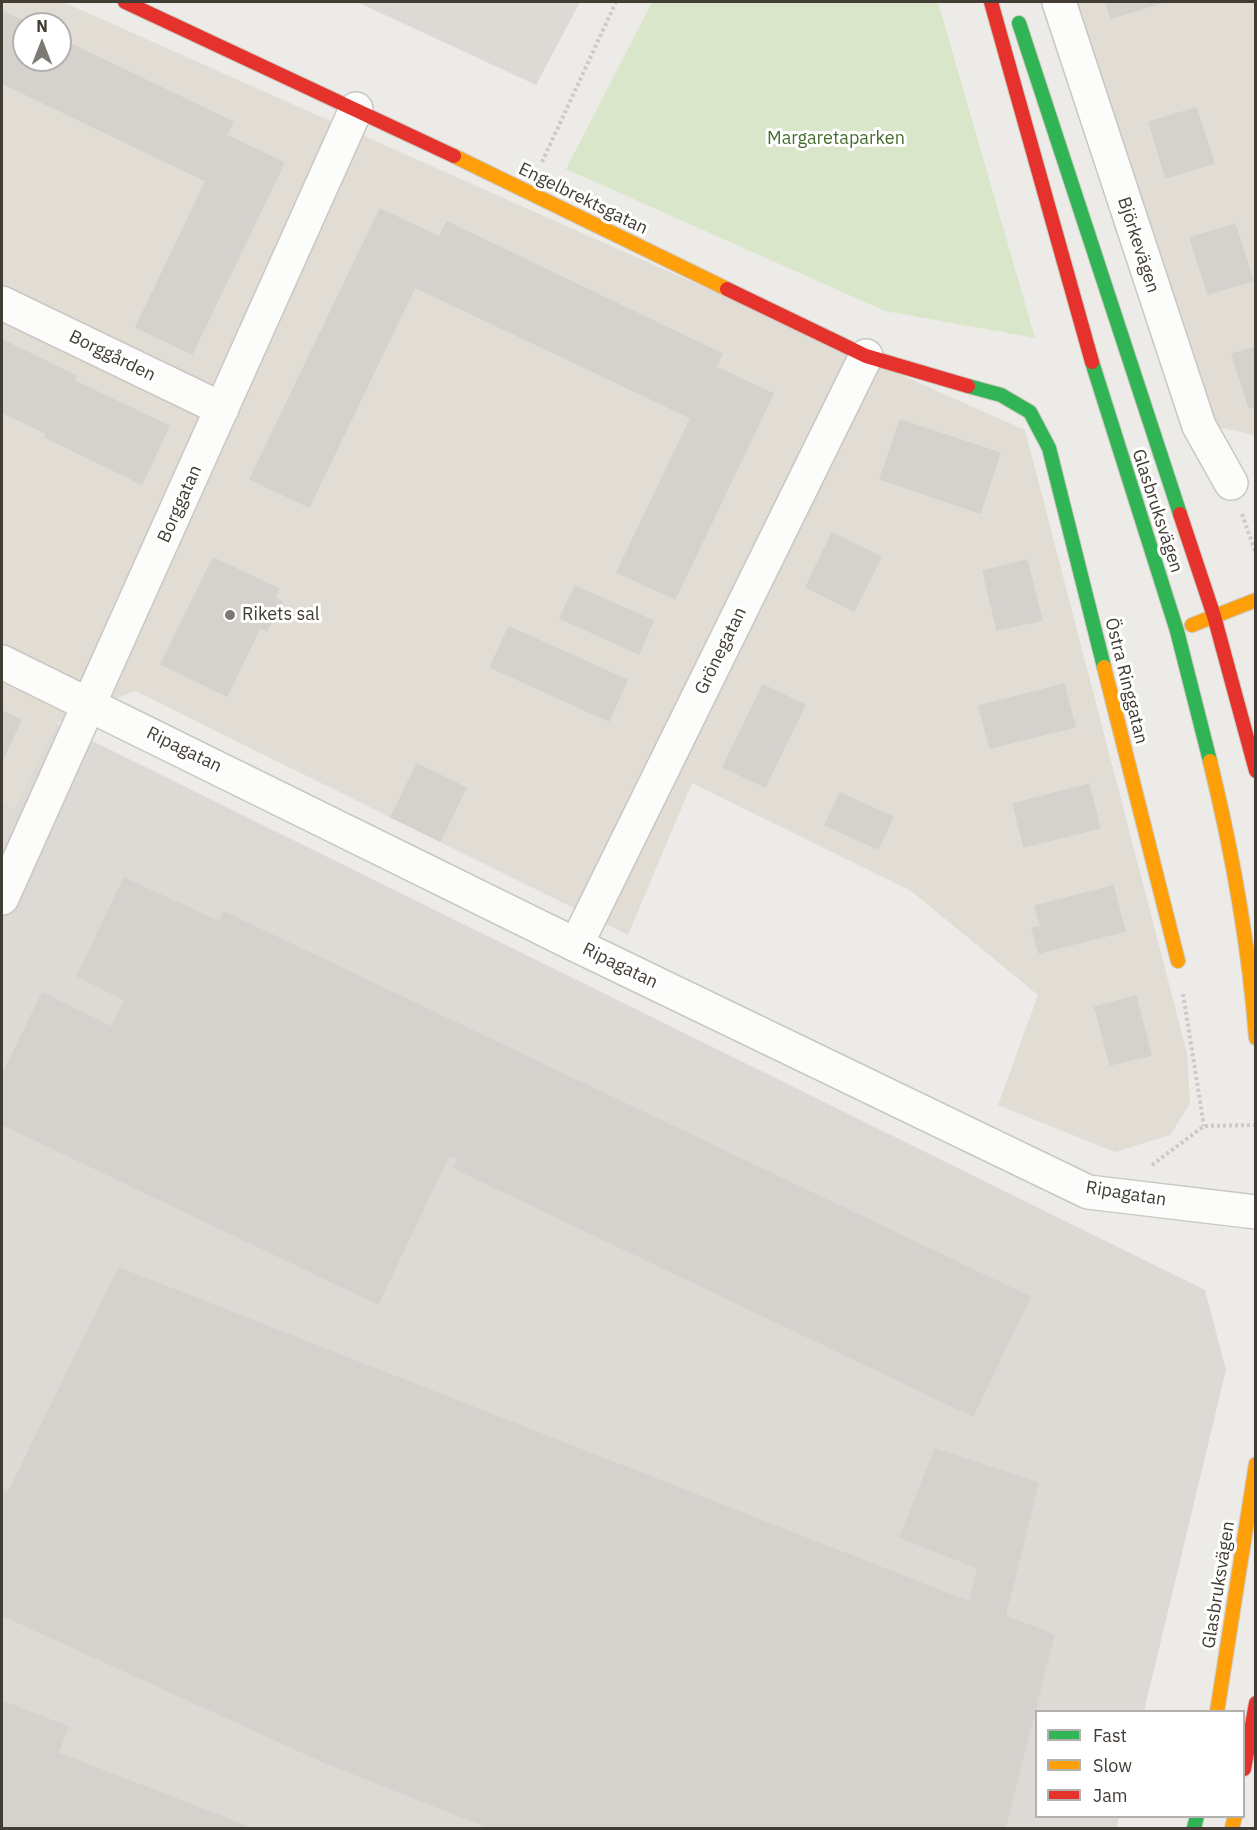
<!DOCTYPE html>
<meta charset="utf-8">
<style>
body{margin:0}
#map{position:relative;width:1257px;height:1830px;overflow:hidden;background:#edebe7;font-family:"IBM Plex Sans",sans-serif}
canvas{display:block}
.frame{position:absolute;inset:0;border:3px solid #413c34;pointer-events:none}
.legend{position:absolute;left:1035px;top:1710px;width:210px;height:108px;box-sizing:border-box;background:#fff;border:2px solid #b3b1ae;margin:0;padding:8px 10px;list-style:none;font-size:18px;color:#413c34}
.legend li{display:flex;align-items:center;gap:12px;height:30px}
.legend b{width:30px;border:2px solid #b3b1ae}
.north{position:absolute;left:12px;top:12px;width:60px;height:60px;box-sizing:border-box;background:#fff;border:2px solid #b3b1ae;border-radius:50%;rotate:0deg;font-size:16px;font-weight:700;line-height:24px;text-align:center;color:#413c34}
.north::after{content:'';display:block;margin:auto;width:21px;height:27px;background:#7d7973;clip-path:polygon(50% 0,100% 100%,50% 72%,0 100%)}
</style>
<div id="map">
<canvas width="1257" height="1830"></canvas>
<div class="frame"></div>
<ul class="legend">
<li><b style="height:8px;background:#30b455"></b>Fast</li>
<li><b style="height:8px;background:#ff9f0a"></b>Slow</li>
<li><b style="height:8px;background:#e5322d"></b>Jam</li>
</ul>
<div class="north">N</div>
</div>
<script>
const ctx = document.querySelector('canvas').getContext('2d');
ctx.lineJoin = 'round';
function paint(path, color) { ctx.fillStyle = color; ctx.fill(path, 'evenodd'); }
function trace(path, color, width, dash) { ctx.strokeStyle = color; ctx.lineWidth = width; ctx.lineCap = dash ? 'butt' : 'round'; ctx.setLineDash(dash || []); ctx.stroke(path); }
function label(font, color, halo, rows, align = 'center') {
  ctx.font = font + ' "IBM Plex Sans",sans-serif'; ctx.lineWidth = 6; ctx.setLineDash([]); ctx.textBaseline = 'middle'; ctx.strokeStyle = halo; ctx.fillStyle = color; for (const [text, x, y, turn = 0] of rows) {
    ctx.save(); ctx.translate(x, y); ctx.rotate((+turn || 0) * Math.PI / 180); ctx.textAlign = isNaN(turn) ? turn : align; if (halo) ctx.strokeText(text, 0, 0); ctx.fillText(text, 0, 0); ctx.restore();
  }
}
const residential = new Path2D(`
 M2,2H63L1025,430L1187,1053L1190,1104L1170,1135L1115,1152L998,1105L1038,995L911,891L692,783L628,935L135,691L56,723L15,808L2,802ZM24,24H60V60H24Z
 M1076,2H1255V435L1213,426Z`);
const industrial = new Path2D(`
 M357,2H580L536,85Z
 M56,723L1205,1290L1226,1370L1144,1711L1036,1712V1816L1119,1817L1116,1828H2V802L15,808Z`);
const green = new Path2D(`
 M652,2H938L1035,338L885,311L566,169Z`);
const building = new Path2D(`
 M1106,2H1161V3L1111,18Z
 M2,11L29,24H24V60H60V39L233,122L226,135L284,163L192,354L136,327L206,181L2,83Z
 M1196,108L1214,163L1166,178L1149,122Z
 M380,209L439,237L447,222L722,354L716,367L773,394L675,599L617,572L691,418L415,287L309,507L250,479Z
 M1235,224L1253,281L1208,294L1190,238Z
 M2,340L76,376L74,381L169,426L142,484L45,437L46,433L2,412Z
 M1256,347V406L1249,408L1232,354Z
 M900,420L1000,453L980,513L880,479Z
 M832,533L881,557L854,611L806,587Z
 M213,558L279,589L275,598L282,602L267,631L260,628L227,696L161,664Z
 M1027,560L1042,620L997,630L983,571Z
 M575,586L653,621L639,654L560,618Z
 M509,627L627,680L609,721L490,667Z
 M1064,684L1075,727L990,748L979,706Z
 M763,685L805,705L785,746L743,726Z
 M2,711L21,720L2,761Z
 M743,726L785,746L765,787L723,767Z
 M417,764L466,788L440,841L391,817Z
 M1089,784L1100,828L1024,847L1013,804Z
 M840,793L893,817L878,849L825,825Z
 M124,878L219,922L224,912L1030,1297L973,1416L454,1168L458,1159L449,1155L378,1304L2,1124V1076L42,993L112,1027L125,1000L77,976Z
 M1113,886L1125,931L1039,953L1032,928L1041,927L1035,906Z
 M1136,996L1151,1055L1110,1065L1095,1007Z
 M119,1268L969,1602L978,1568L900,1537L935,1449L1038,1483L1005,1616L1054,1635L1005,1828H490L326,1763L2,1615V1498L5,1491L8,1493Z
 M2,1701L68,1727L58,1753L251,1828H2Z`);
const path = new Path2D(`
 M542,162L616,2
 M1242,514L1256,554
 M1183,994L1204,1126
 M1152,1165L1204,1126L1256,1125`);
const street = new Path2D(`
 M1059,2L1199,426L1231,483
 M2,303L222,409
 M2,662L576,945L1088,1192L1256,1212
 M2,898L356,109
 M576,945L866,356`);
const fast = new Path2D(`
 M1019,23L1180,514
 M1092,362L1177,631L1210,761
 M968,386L1001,395L1030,412L1049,448L1104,667
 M1194,1828L1197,1816`);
const slow = new Path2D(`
 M454,156L727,289
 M1192,625L1256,600
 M1104,667L1178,961
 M1210,761C1232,851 1249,945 1256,1038
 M1217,1712L1256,1464
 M1232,1828L1235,1816`);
const jam = new Path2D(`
 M125,2L454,156
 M991,2L1092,362
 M727,289L866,356L968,386
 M1180,514L1214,616L1256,771
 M1244,1769L1256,1703`);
const markers = [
 [230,615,6,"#7d7973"]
];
const parkNames = [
 ["Margaretaparken",836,139]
];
const streetNames = [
 ["Engelbrektsgatan",583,199,26],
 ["Björkevägen",1138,245,72],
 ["Borggården",112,356,26],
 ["Borggatan",180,504,-66],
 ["Glasbruksvägen",1157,511,72],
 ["Grönegatan",721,651,-64],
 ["Östra Ringgatan",1126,681,76],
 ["Ripagatan",184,750,26],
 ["Ripagatan",620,966,26],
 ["Ripagatan",1126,1194,9],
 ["Glasbruksvägen",1219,1585,-81]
];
const poiNames = [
 ["Rikets sal",242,615]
];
paint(residential, '#e1ddd4');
paint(industrial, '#dddad5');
paint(green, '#dae6c9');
paint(building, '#d5d2ce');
trace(building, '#d5d2cd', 1.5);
trace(street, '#c9c7c3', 36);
trace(fast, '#ccc8be', 16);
trace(slow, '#ccc8be', 16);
trace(jam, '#ccc8be', 16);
trace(path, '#cccac6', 4, [3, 3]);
trace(street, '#fcfcfb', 33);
trace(fast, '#30b455', 14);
trace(slow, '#ff9f0a', 14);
trace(jam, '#e5322d', 14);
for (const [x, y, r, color] of markers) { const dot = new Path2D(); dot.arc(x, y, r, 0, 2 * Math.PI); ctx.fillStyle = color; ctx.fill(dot); trace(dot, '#fff', 2); }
label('18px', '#466d2e', '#fff', parkNames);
label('18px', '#413c34', '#fff', streetNames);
label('18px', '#413c34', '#fff', poiNames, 'left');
</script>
